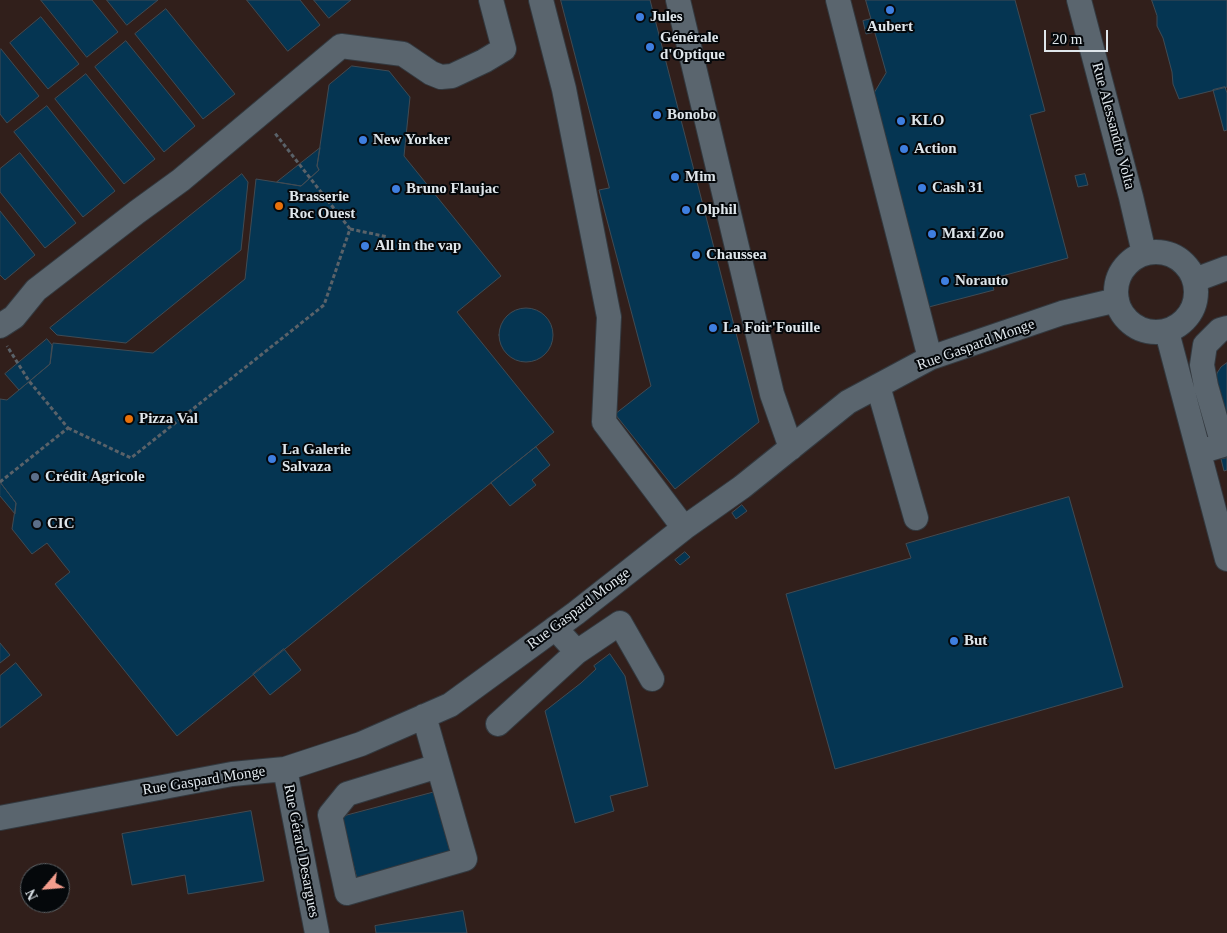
<!DOCTYPE html>
<meta charset="utf-8">
<style>
body{margin:0}
#map{position:relative;width:1227px;height:933px;overflow:hidden;background:#151e26;font-family:Georgia,serif}
canvas{display:block}
.north{position:absolute;left:20px;top:863px;width:50px;height:50px;box-sizing:border-box;background:#05080b;border:1px solid #5c6165;border-radius:50%;rotate:243deg;font-size:14px;font-weight:700;line-height:20px;text-align:center;color:#dfe6eb}
.north::after{content:'';display:block;margin:auto;width:18px;height:22px;background:#f49d8d;clip-path:polygon(50% 0,100% 100%,50% 72%,0 100%)}
.scale{position:absolute;left:1044px;top:30px;width:64px;height:22px;box-sizing:border-box;border:2px solid #dfe6eb;border-top:0;padding-left:6px;font-size:15px;line-height:18px;white-space:nowrap;color:#dfe6eb;-webkit-text-stroke:4px #05080b;paint-order:stroke}
</style>
<div id="map">
<canvas width="1227" height="933"></canvas>
<div class="north">N</div>
<div class="scale">20 m</div>
</div>
<script>
const ctx = document.querySelector('canvas').getContext('2d');
ctx.lineJoin = 'round';
function paint(path, color) { ctx.fillStyle = color; ctx.fill(path, 'evenodd'); }
function trace(path, color, width, dash) { ctx.strokeStyle = color; ctx.lineWidth = width; ctx.lineCap = dash ? 'butt' : 'round'; ctx.setLineDash(dash || []); ctx.stroke(path); }
function label(font, color, halo, rows, align = 'center') {
  ctx.font = font + ' Georgia,serif'; ctx.lineWidth = 4; ctx.setLineDash([]); ctx.textBaseline = 'middle'; ctx.strokeStyle = halo; ctx.fillStyle = color; for (const [text, x, y, turn = 0] of rows) {
    ctx.save(); ctx.translate(x, y); ctx.rotate((+turn || 0) * Math.PI / 180); ctx.textAlign = isNaN(turn) ? turn : align; if (halo) ctx.strokeText(text, 0, 0); ctx.fillText(text, 0, 0); ctx.restore();
  }
}
const commercial = new Path2D(`
 M0,0H1227V933H0ZM30,873H60V903H30Z`);
const building = new Path2D(`
 M41,0H92L118,32L87,57Z
 M107,0H158L127,25Z
 M247,0H300L320,25L288,51Z
 M314,0H351L329,18Z
 M561,0H650L759,422L675,489L615,414L651,386L599,190L609,188Z
 M866,0H1015L1045,111L1030,115L1068,258L991,279L994,290L925,308L871,98L886,73Z
 M1152,0H1227V87L1179,99L1173,84L1172,72L1163,38L1157,26V16Z
 M166,9L235,94L203,119L135,34Z
 M41,17L79,64L48,89L10,43Z
 M871,19L875,32L866,34L863,21Z
 M126,41L195,126L164,152L95,67Z
 M1,49L39,96L7,123L0,114V50Z
 M352,66L389,71L410,97L404,156L501,276L457,312L554,432L177,736L55,584L70,572L65,566L47,543L32,554L12,529L16,503L0,482V399L7,400L50,364L53,343L153,353L245,279L256,179L301,186L319,170L317,166L329,85Z
 M86,74L155,159L124,184L55,99Z
 M1225,87L1227,93V130L1224,131L1213,90Z
 M47,106L115,191L83,217L14,132Z
 M320,148L317,166L319,170L301,186L277,182Z
 M20,153L76,223L45,248L0,192V169Z
 M242,174L248,182L241,250L126,343L57,335L50,328Z
 M1085,174L1088,185L1078,187L1075,176Z
 M0,211L35,255L5,280L0,275Z
 M499 335a27 27 0 1 1 54 0a27 27 0 1 1-54 0Z
 M47,339L52,345L50,364L19,390L5,374Z
 M1227,363V416L1216,380L1217,373L1221,367Z
 M536,447L550,465L532,480L536,485L510,506L491,483Z
 M1227,458V470L1224,471L1221,459Z
 M0,482L16,503L15,514L0,496Z
 M1069,497L1123,687L835,769L786,594L911,558L906,544Z
 M742,505L747,511L736,519L732,513Z
 M685,552L690,557L680,565L675,560Z
 M0,643L10,655L0,663Z
 M284,649L301,670L270,695L253,674Z
 M610,654L625,676L648,786L610,796L614,811L575,823L545,711L581,683L596,669L594,666Z
 M16,663L42,695L0,728V676Z
 M435,792L451,855L357,879L341,817Z
 M251,811L264,881L188,894L185,875L132,885L122,834Z
 M463,911L467,933H376L375,926Z`);
const path = new Path2D(`
 M350,229L388,237
 M68,428L131,458L324,305L350,229L274,132
 M0,482L68,428L29,381L7,346`);
const minor = new Path2D(`
 M541,0L564,89L609,317L604,422L684,528
 M678,0L772,394L791,448
 M838,0L930,358
 M1079,0L1131,197L1144,253
 M1116 292a40 40 0 1 1 80 0a40 40 0 1 1-80 0Z
 M1195,280L1227,268
 M0,326L14,317L36,290L137,212L181,180L341,46L403,54L431,73L441,77L452,76L484,61L504,49L491,0
 M1167,332L1227,559
 M878,386L916,518
 M1199,452L1223,445L1206,386L1202,365L1205,345L1220,330L1227,328
 M555,628L577,652L620,623L652,679
 M424,716L465,859L347,893L330,815L347,794L438,766
 M498,724L577,652
 M285,769L317,933
 M0,818L232,774L285,769L361,744L450,705L576,613L684,528L742,487L848,402L930,358L1062,313L1117,300`);
const markers = [
 [890,10,5,"#3f7fe0"],
 [640,17,5,"#3f7fe0"],
 [650,47,5,"#3f7fe0"],
 [657,115,5,"#3f7fe0"],
 [901,121,5,"#3f7fe0"],
 [363,140,5,"#3f7fe0"],
 [904,149,5,"#3f7fe0"],
 [675,177,5,"#3f7fe0"],
 [922,188,5,"#3f7fe0"],
 [396,189,5,"#3f7fe0"],
 [279,206,5,"#e8710a"],
 [686,210,5,"#3f7fe0"],
 [932,234,5,"#3f7fe0"],
 [365,246,5,"#3f7fe0"],
 [696,255,5,"#3f7fe0"],
 [945,281,5,"#3f7fe0"],
 [713,328,5,"#3f7fe0"],
 [129,419,5,"#e8710a"],
 [272,459,5,"#3f7fe0"],
 [35,477,5,"#5c6f8a"],
 [37,524,5,"#5c6f8a"],
 [954,641,5,"#3f7fe0"]
];
const poiNames = [
 ["Jules",650,17],
 ["Aubert",890,27,"center"],
 ["Générale",660,38],
 ["d'Optique",660,55],
 ["Bonobo",667,115],
 ["KLO",911,121],
 ["New Yorker",373,140],
 ["Action",914,149],
 ["Mim",685,177],
 ["Cash 31",932,188],
 ["Bruno Flaujac",406,189],
 ["Brasserie",289,197],
 ["Roc Ouest",289,214],
 ["Olphil",696,210],
 ["Maxi Zoo",942,234],
 ["All in the vap",375,246],
 ["Chaussea",706,255],
 ["Norauto",955,281],
 ["La Foir'Fouille",723,328],
 ["Pizza Val",139,419],
 ["La Galerie",282,450],
 ["Salvaza",282,467],
 ["Crédit Agricole",45,477],
 ["CIC",47,524],
 ["But",964,641]
];
const streetNames = [
 ["Rue Alessandro Volta",1113,126,75],
 ["Rue Gaspard Monge",976,345,-20],
 ["Rue Gaspard Monge",579,609,-37],
 ["Rue Gaspard Monge",204,781,-9],
 ["Rue Gérard Desargues",301,851,79]
];
paint(commercial, '#311f1b');
paint(building, '#053552');
trace(building, '#404b54', 1);
trace(minor, '#33393f', 26);
trace(path, '#5a6269', 3, [4, 2.5]);
trace(minor, '#5a656e', 24);
for (const [x, y, r, color] of markers) { const dot = new Path2D(); dot.arc(x, y, r, 0, 2 * Math.PI); ctx.fillStyle = color; ctx.fill(dot); trace(dot, '#05080b', 2); }
label('bold 15px', '#dfe6eb', '#05080b', poiNames, 'left');
label('15px', '#dfe6eb', '#05080b', streetNames);
</script>
